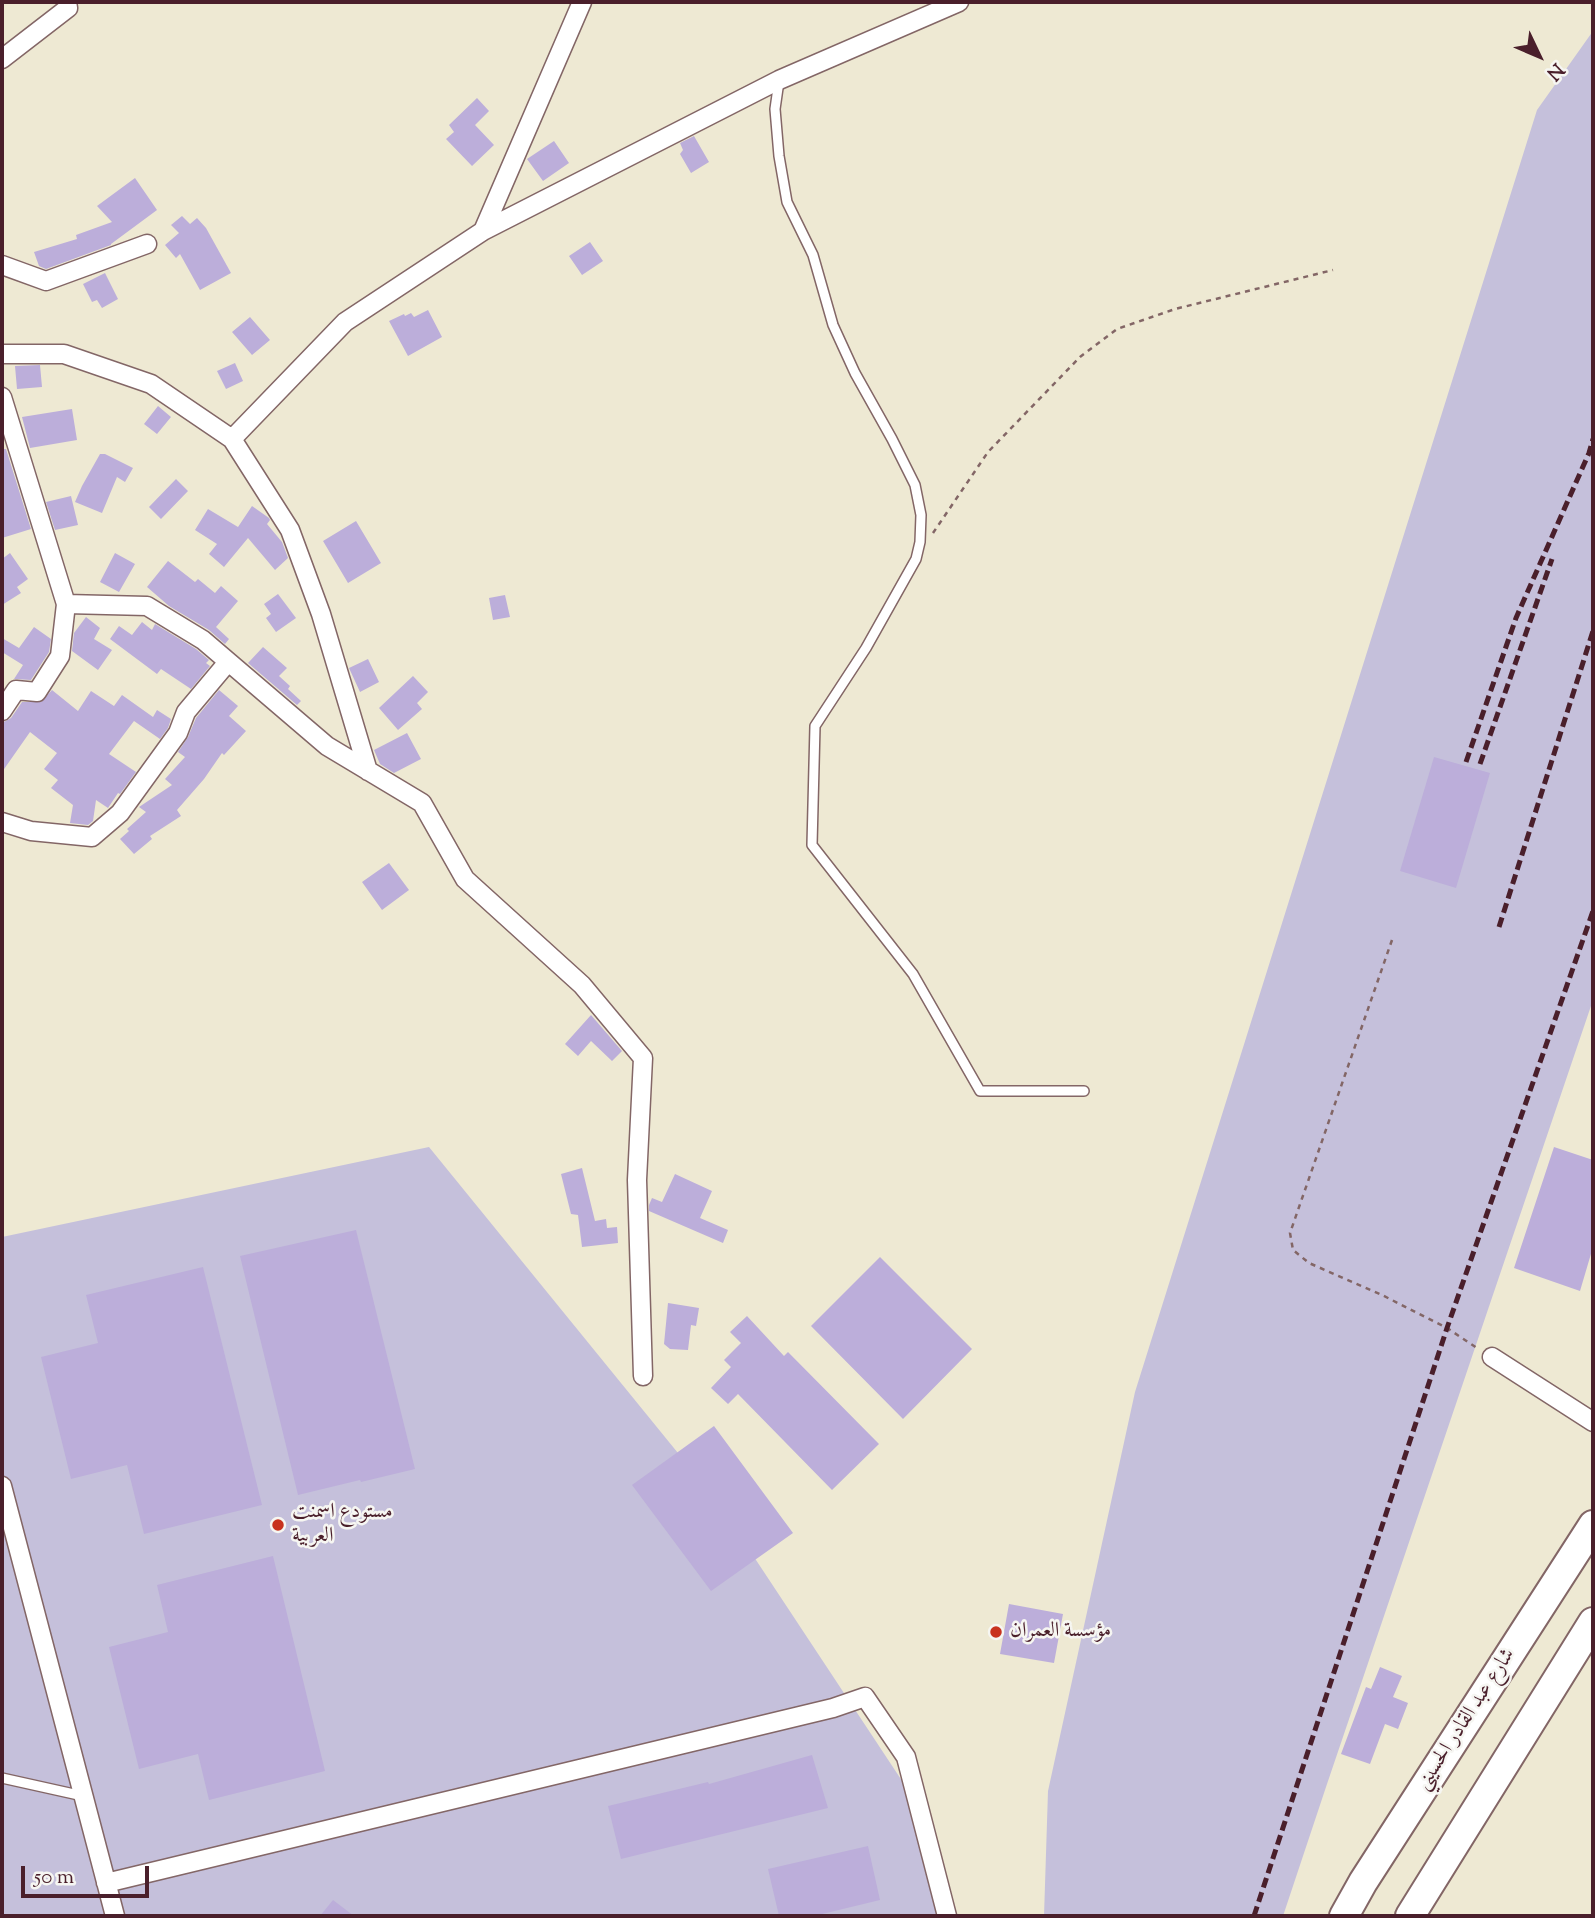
<!DOCTYPE html>
<meta charset="utf-8">
<style>
body{margin:0}
#map{position:relative;width:1595px;height:1918px;overflow:hidden;background:#eee9d3;font-family:"Sorts Mill Goudy",serif}
canvas{display:block}
.frame{position:absolute;inset:0;border:4px solid #4a1f2b;pointer-events:none}
.north{position:absolute;left:1504px;top:21px;width:70px;height:70px;-webkit-text-stroke:5px #f6f6f2;paint-order:stroke;rotate:134deg;font-size:19px;font-weight:700;line-height:28px;text-align:center;color:#4a1f2b}
.north::after{content:'';display:block;margin:auto;width:24px;height:32px;background:#4a1f2b;clip-path:polygon(50% 0,100% 100%,50% 72%,0 100%)}
.scale{position:absolute;left:21px;top:1866px;width:128px;height:32px;box-sizing:border-box;border:4px solid #4a1f2b;border-top:0;padding-left:9px;font-size:21px;line-height:24px;white-space:nowrap;color:#4a1f2b;-webkit-text-stroke:5px #f6f6f2;paint-order:stroke}
</style>
<div id="map">
<canvas width="1595" height="1918"></canvas>
<div class="frame"></div>
<div class="north">N</div>
<div class="scale">50 m</div>
</div>
<script>
const ctx = document.querySelector('canvas').getContext('2d');
ctx.lineJoin = 'round';
function paint(path, color) { ctx.fillStyle = color; ctx.fill(path, 'evenodd'); }
function trace(path, color, width, dash) { ctx.strokeStyle = color; ctx.lineWidth = width; ctx.lineCap = dash ? 'butt' : 'round'; ctx.setLineDash(dash || []); ctx.stroke(path); }
function label(font, color, halo, rows, align = 'center') {
  ctx.font = font + ' "Sorts Mill Goudy",Amiri,serif'; ctx.lineWidth = 5; ctx.setLineDash([]); ctx.textBaseline = 'middle'; ctx.strokeStyle = halo; ctx.fillStyle = color; for (const [text, x, y, turn = 0] of rows) {
    ctx.save(); ctx.translate(x, y); ctx.rotate((+turn || 0) * Math.PI / 180); ctx.textAlign = isNaN(turn) ? turn : align; if (halo) ctx.strokeText(text, 0, 0); ctx.fillText(text, 0, 0); ctx.restore();
  }
}
const industrial = new Path2D(`
 M1593,31V1000L1327,1784L1283,1916H1044L1048,1791L1135,1392L1537,110Z
 M429,1147L717,1501L918,1805L937,1916H2V1237Z`);
const building = new Path2D(`
 M477,98L489,111L475,125L494,145L472,166L446,139L454,132L449,125Z
 M694,136L709,162L691,173L680,154L683,150L680,143Z
 M554,141L569,163L543,181L527,159Z
 M135,178L157,210L111,244V245L46,269L39,266L34,252L77,239L76,235L112,222L97,206Z
 M182,216L190,224L197,218L206,228L231,273L200,290L180,254L176,258L165,245L179,233L171,225Z
 M590,242L603,261L582,275L569,256Z
 M105,273L118,299L102,308L97,300L92,302L83,284Z
 M428,310L442,337L408,356L389,321L404,314L405,316L411,313L414,317Z
 M250,317L270,340L252,355L232,332Z
 M235,363L243,381L226,389L217,371Z
 M40,365L42,387L17,389L15,366Z
 M158,406L171,417L157,434L144,424Z
 M72,409L77,440L30,448L22,417Z
 M2,449H6L31,529L2,538Z
 M100,454H105L133,468L125,482L117,477L102,513L75,502L82,486Z
 M176,479L188,491L161,519L149,507Z
 M71,496L78,525L55,530L46,502Z
 M252,506L269,518L270,520L267,524L282,542L288,558L275,570L248,538L224,567L209,554L217,544L195,530L208,509L238,527Z
 M356,521L381,563L348,583L323,541Z
 M10,553L28,579L17,587L21,593L2,605V559Z
 M115,553L135,564L119,592L100,582Z
 M168,561L195,582L198,579L215,593L221,586L238,601L216,627L229,639L225,644L209,630L169,606L147,587Z
 M278,594L296,618L276,632L266,618L271,614L264,604Z
 M505,595L510,617L493,620L489,598Z
 M86,617L100,628L94,639L112,650L98,670L72,651L74,633Z
 M142,622L152,630L155,624L196,649L209,660L206,663L210,666L191,689L161,669L157,674L110,639L119,626L132,635Z
 M34,627L51,639L49,652L31,680L14,679L23,665L2,652V638L19,648Z
 M263,647L287,668L279,676L290,686L288,689L301,701L297,705L248,663Z
 M368,659L379,682L360,692L349,668Z
 M413,676L428,692L417,703L422,709L398,730L379,708Z
 M52,690L78,711L91,691L114,706L122,695L153,717L157,710L171,719L168,728L160,739L134,721L109,754L136,772L120,794L118,793L108,808L96,800L93,821L88,825L70,823L73,805L51,788L58,780L44,769L57,753L30,732L2,772V723L11,718L22,702H41Z
 M219,690L238,706L229,716L246,731L224,755L222,753L204,779L177,810L181,816L150,836L152,839L134,854L120,839L129,831L127,829L146,812L139,807L172,785L165,779L185,757L178,752L188,737L196,718Z
 M407,733L421,759L394,773L380,764L374,750Z
 M1434,757L1490,773L1456,888L1400,871Z
 M389,863L409,890L382,910L362,882Z
 M591,1015L622,1051L612,1061L591,1041L578,1056L565,1044Z
 M1554,1147L1593,1160V1247L1580,1291L1514,1268Z
 M582,1168L595,1221L606,1219L607,1228L617,1227L618,1243L582,1247L578,1215L571,1214L561,1174Z
 M675,1174L712,1191L700,1218L728,1230L723,1243L649,1211V1205L652,1198L662,1202Z
 M356,1230L415,1469L361,1482L360,1480L298,1495L240,1256Z
 M880,1257L972,1349L903,1419L811,1326Z
 M203,1267L262,1505L144,1534L127,1465L71,1479L41,1357L98,1343L86,1295Z
 M668,1303L699,1308L696,1326L691,1325L688,1350L670,1349L664,1344Z
 M747,1316L784,1356L788,1352L879,1444L832,1490L738,1394L728,1404L711,1388L731,1367L724,1360L741,1343L730,1332Z
 M714,1426L793,1533L711,1591L632,1485Z
 M273,1556L325,1771L209,1800L198,1754L139,1769L109,1647L168,1632L157,1585Z
 M1009,1604L1063,1614L1054,1663L1000,1654Z
 M1380,1667L1402,1676L1393,1697L1408,1703L1398,1729L1385,1724L1370,1764L1341,1754L1366,1687L1371,1689Z
 M812,1755L828,1808L621,1859L608,1806L708,1782L709,1784Z
 M868,1846L880,1900L814,1916H779L768,1869Z
 M333,1900L354,1916H320Z`);
const path = new Path2D(`
 M933,533L988,452L1080,357L1117,329L1175,309L1333,270
 M1392,940L1290,1233L1293,1250L1309,1263L1382,1295L1447,1328L1477,1348`);
const service = new Path2D(`
 M779,81L775,109L779,156L787,202L813,255L833,325L855,373L892,439L915,485L921,515L920,542L916,559L866,648L815,726L812,845L913,974L980,1091H1084
 M2,1778L83,1796`);
const minor = new Path2D(`
 M2,59L68,8L67,2
 M483,231L582,2
 M2,265L46,281L147,244
 M2,354H64L151,384L232,439L345,322L483,231L779,80L959,2
 M2,397L66,604L147,606L203,640L327,746L422,803L465,879L582,985L643,1058L637,1180L643,1376
 M232,439L290,530L321,614L368,771
 M2,711L16,690L37,692L60,656L66,604
 M2,822L31,831L92,837L120,813L178,733L186,712L228,662
 M1492,1357L1593,1422
 M2,1486L115,1916
 M106,1883L833,1708L865,1697L906,1757L947,1916`);
const primary = new Path2D(`
 M1344,1916L1363,1882L1593,1525
 M1410,1916L1593,1622`);
const rail = new Path2D(`
 M1466,762L1516,618L1589,453L1593,439
 M1480,764L1552,559
 M1499,927L1593,631
 M1254,1916L1447,1328L1593,911`);
const markers = [
 [278,1525,7,"#c8321e"],
 [996,1632,7,"#c8321e"]
];
const poiNames = [
 ["مستودع اسمنت",292,1513],
 ["العربية",292,1537],
 ["مؤسسة العمران",1010,1632]
];
const streetNames = [
 ["شارع عبد القادر الحسيني",1467,1720,-57]
];
paint(industrial, '#c5c0db');
paint(building, '#bcaeda');
trace(service, '#836666', 12);
trace(minor, '#836666', 21);
trace(primary, '#836666', 32);
trace(path, '#836666', 2.5, [5, 5]);
trace(service, '#fff', 9);
trace(minor, '#fff', 18);
trace(primary, '#fff', 28);
trace(rail, '#4a1f2b', 5, [10, 5]);
for (const [x, y, r, color] of markers) { const dot = new Path2D(); dot.arc(x, y, r, 0, 2 * Math.PI); ctx.fillStyle = color; ctx.fill(dot); trace(dot, '#f6f6f2', 2.5); }
label('21px', '#4a1f2b', '#f6f6f2', poiNames, 'left');
label('21px', '#4a1f2b', '#f6f6f2', streetNames);
</script>
